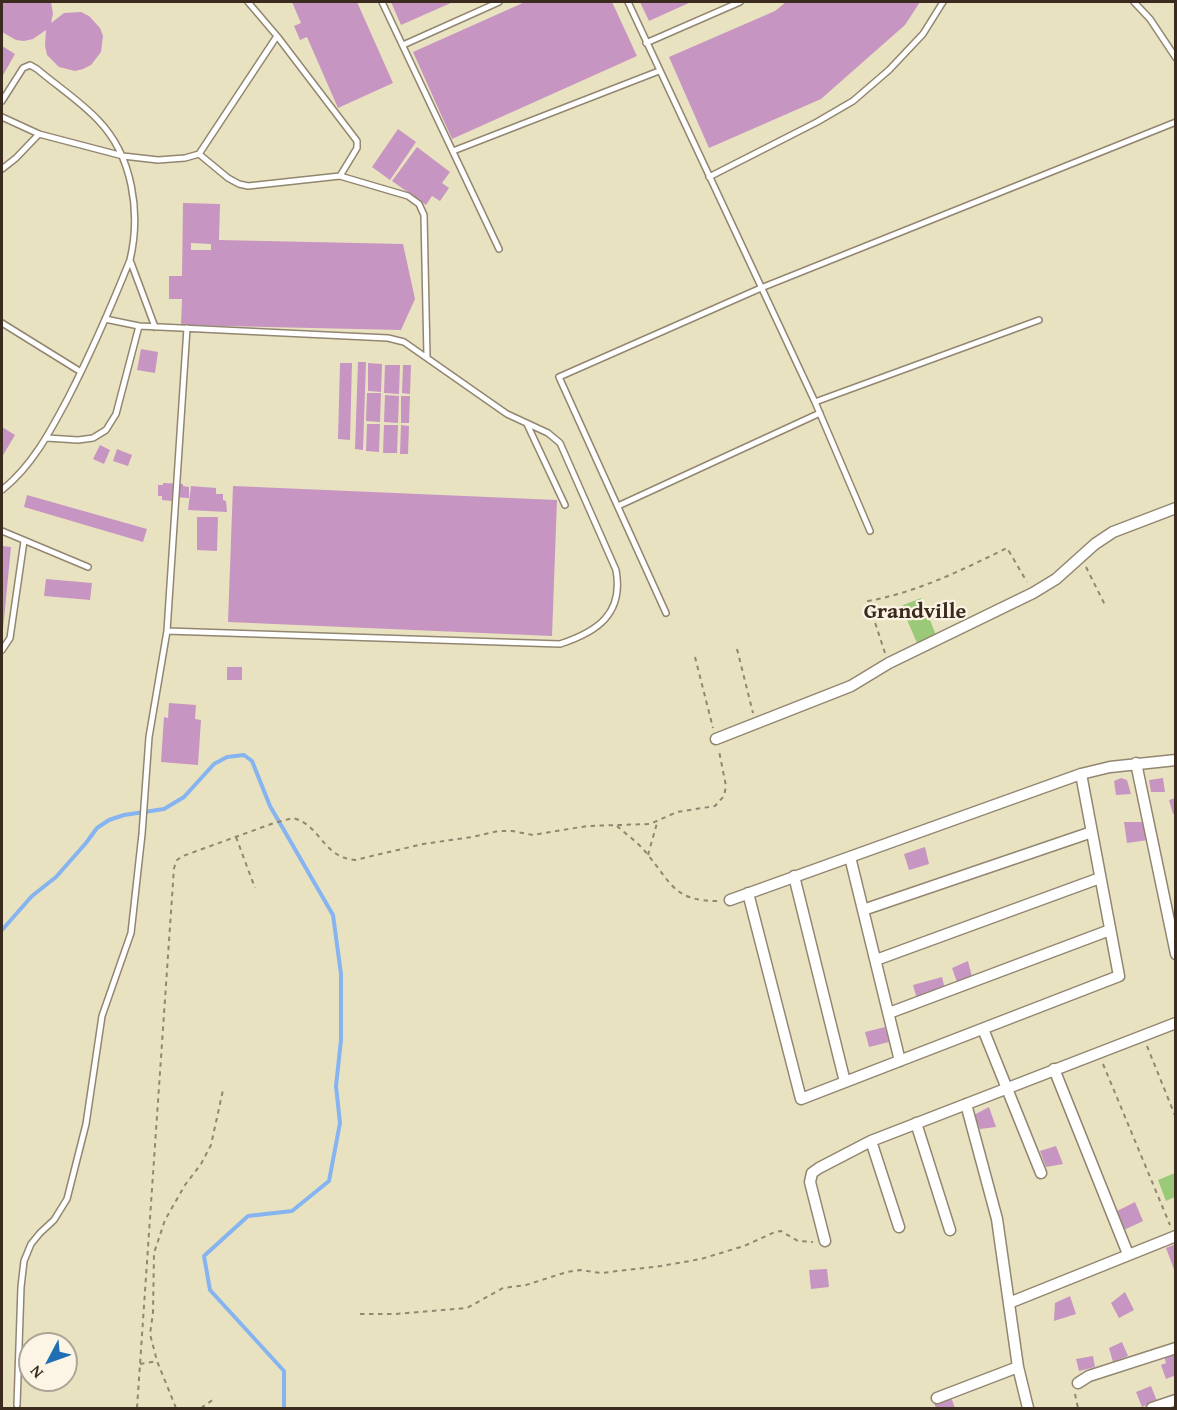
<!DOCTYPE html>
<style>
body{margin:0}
#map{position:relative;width:1177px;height:1410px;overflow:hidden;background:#e9e2c1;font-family:"Gentium Book Plus",serif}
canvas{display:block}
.frame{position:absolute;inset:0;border:3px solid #3b2a1e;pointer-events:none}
.north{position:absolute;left:18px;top:1332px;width:60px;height:60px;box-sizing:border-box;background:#fcf5e5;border:2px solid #afa495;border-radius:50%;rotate:229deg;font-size:16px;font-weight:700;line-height:24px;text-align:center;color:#3b2a1e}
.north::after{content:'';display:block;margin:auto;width:21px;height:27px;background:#1f6fb2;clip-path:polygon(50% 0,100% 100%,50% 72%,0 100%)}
</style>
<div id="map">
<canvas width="1177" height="1410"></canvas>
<div class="frame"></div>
<div class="north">N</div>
</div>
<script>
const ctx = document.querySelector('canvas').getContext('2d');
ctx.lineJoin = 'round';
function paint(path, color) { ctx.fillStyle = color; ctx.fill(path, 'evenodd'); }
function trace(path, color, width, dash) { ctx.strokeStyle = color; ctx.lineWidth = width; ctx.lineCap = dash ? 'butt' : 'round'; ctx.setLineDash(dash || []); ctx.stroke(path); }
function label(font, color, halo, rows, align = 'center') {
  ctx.font = font + ' "Gentium Book Plus",serif'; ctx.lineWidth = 4.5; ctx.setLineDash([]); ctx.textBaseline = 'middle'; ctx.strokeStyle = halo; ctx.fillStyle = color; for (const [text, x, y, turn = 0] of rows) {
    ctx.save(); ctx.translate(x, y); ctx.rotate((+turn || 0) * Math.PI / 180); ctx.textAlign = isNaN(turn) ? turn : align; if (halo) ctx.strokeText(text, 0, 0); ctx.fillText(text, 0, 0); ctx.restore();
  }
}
const green = new Path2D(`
 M921,598L936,635L917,643L901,606Z
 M1175,1173V1197L1166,1201L1158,1180Z`);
const stream = new Path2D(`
 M2,930L32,896L56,877L86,843L97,828L109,820L124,815L164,809L184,797L214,764L227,757L244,755L252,761L270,806L333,915L341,974V1040L336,1086L340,1123L329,1181L292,1211L248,1216L204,1256L210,1290L284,1371V1408`);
const building = new Path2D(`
 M2,2H51L53,14L51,23L64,13L81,12L89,16L100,28L103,36L101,52L91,65L83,69L75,71L59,67L47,55L45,46L46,30L33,39L24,41L16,40L2,32Z
 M292,2H357L393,83L338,108L307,37L300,40L294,26L301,23Z
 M391,2H453L401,25Z
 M525,2H612L637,56L452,139L413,52Z
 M640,2H691L649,21Z
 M786,2H920L905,25L821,99L709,148L669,57L775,11Z
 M2,46L15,54L2,77Z
 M398,129L416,142L390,180L372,167Z
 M417,147L450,172L442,183L449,188L440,201L432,196L426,205L392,181Z
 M183,203L220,204L219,240L403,244L415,299L401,330L181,325L182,299H169V276H182ZM191,243L211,244V250H191Z
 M141,349L158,352L155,373L137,370Z
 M358,362H366L363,450L355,449Z
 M340,363H352L350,440L338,439Z
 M368,363L382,364L381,392L368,391Z
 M385,365H400L399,394L384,393Z
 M403,365H411L410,394L402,393Z
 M367,393H381L380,422L366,421Z
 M385,395L399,396L398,423L384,422Z
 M401,396H410L409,423H401Z
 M367,424H380L379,452L366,451Z
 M384,425H398L397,453H383Z
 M401,425L409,426L408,454H400Z
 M2,427L15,435L2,457Z
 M100,445L110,450L104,464L93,459Z
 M117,449L132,455L128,466L113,461Z
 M163,483L183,484V486L189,487V498L173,497V501L162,500V496H158V485H163Z
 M191,486L216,488V494H223V500L226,501L227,512L188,510Z
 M233,486L557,500L552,636L228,622Z
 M27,495L147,529L143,542L24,507Z
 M197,517H218L217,551L197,550Z
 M2,546L11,547L3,629H2Z
 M46,579L92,583L90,600L44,596Z
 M227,667H242V680H227Z
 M169,703L196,705L195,719L201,720L198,765L161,762L164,717L168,718Z
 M1121,778L1127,780L1131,794L1116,795L1114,781Z
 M1163,778L1165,792H1151L1149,780Z
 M1176,798V813L1173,814L1169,800Z
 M1124,822H1145L1148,840L1127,843Z
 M925,847L929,864L909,870L904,854Z
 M968,961L973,981L958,985L952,968Z
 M942,977L945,989L917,999L913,985Z
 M885,1027L889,1042L869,1047L865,1032Z
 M989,1107L996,1127L980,1129L974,1115Z
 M1056,1146L1063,1164L1046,1167L1040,1151Z
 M1135,1202L1143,1221L1124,1230L1117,1211Z
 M1176,1244V1272H1175L1166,1248Z
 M827,1269L829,1287L811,1289L809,1270Z
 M1125,1292L1134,1310L1119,1318L1111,1303Z
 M1070,1296L1076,1314L1054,1321L1055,1303Z
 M1122,1342L1128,1356L1113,1362L1109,1348Z
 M1176,1352V1375L1166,1379L1161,1365L1166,1363L1164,1356Z
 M1093,1356L1095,1367L1079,1371L1076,1359Z
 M1151,1386L1157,1401L1142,1407L1136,1392Z
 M951,1397L955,1408H936L934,1402Z`);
const path = new Path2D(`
 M1086,567L1106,607
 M737,649L753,713
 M885,653L868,601C918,592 962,570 1007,548L1027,582
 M695,657L713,728
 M617,826C627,835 640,844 648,855C672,884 674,901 718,901
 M236,837L255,888
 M648,855L657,823
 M1147,1046L1176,1118
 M1103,1064L1170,1225
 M360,1314H396L467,1308L503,1288L526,1285L567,1272L580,1270L601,1273L661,1266L701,1259L744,1246L775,1232L781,1231L798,1241L813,1242
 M140,1364L157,1361
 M1075,1394L1078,1408
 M137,1408L174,868L177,860L183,856L274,823L293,818C321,825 322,857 355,860L423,844L472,837L498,831H512L533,835L587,826L650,824L677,812L715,806L724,796L726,786L719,751
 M176,1408L157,1361L150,1334L153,1313L154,1253L165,1220L185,1185L201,1164L211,1145L223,1090
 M201,1408L214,1399`);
const service = new Path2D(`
 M248,2L277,36L357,141V148L340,176
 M382,2L499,249
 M628,2L815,402L870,531
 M1134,2L1150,19L1176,58
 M646,43L740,2
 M403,45L499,2
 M2,101L23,68L30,65L37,69C57,86 80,101 98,120C133,156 141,213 130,260C111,307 91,353 68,398C50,432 32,466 2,490
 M2,117L39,134L123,156L158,160L185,158L199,154L277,36
 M453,151L659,71
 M199,154L228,178L239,184L248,186L340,176L408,196L419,204L424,215L427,357
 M2,169L16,158L39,134
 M709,177L817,122L853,101L889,70L923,34L943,2
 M130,260L155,327
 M105,319L139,326L388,338L404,342L507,414L548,433L560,443L616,570C624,614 597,632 560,644L167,631
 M2,323L81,372
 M815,402L1039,320
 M527,424L565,505
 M47,438L78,440L93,438L106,430L116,414L139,326
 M618,506L820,413
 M2,531L88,567
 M666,613L559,377L761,288L1176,122
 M2,650L10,638L24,541
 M17,1405L21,1287L24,1261L31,1244L40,1233L54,1220L67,1199L86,1124L102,1016L131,933L142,834L149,737L167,631L187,328`);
const minor = new Path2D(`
 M716,739L851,686L889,663L1033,593L1056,579L1095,544L1113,532L1176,508
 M1136,763L1176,954
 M850,857L900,1061
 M794,876L845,1082
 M748,893L801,1099L1119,976L1081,774
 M730,900L1081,774L1110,767L1176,760
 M863,910L1092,832
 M876,960L1100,878
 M889,1013L1110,930
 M983,1029L1041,1173
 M1054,1069L1128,1254
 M966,1104L997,1219L1018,1367L1028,1408
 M916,1123L950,1230
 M871,1141L899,1227
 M825,1241L810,1182L812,1173L819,1168L871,1141L1176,1023
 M1009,1303L1176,1236
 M1078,1383L1089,1376L1176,1348
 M937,1398L1018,1367
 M1152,1408L1176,1400`);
const neighbourhoodNames = [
 ["Grandville",915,612]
];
paint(green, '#9ac978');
trace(stream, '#85b4f0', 4);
paint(building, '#c795c1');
trace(service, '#928670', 8);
trace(minor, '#928670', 13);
trace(path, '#928670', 2, [4.5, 4.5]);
trace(service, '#fff', 5);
trace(minor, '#fff', 10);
label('bold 22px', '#3b2a1e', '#fcf5e5', neighbourhoodNames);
</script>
